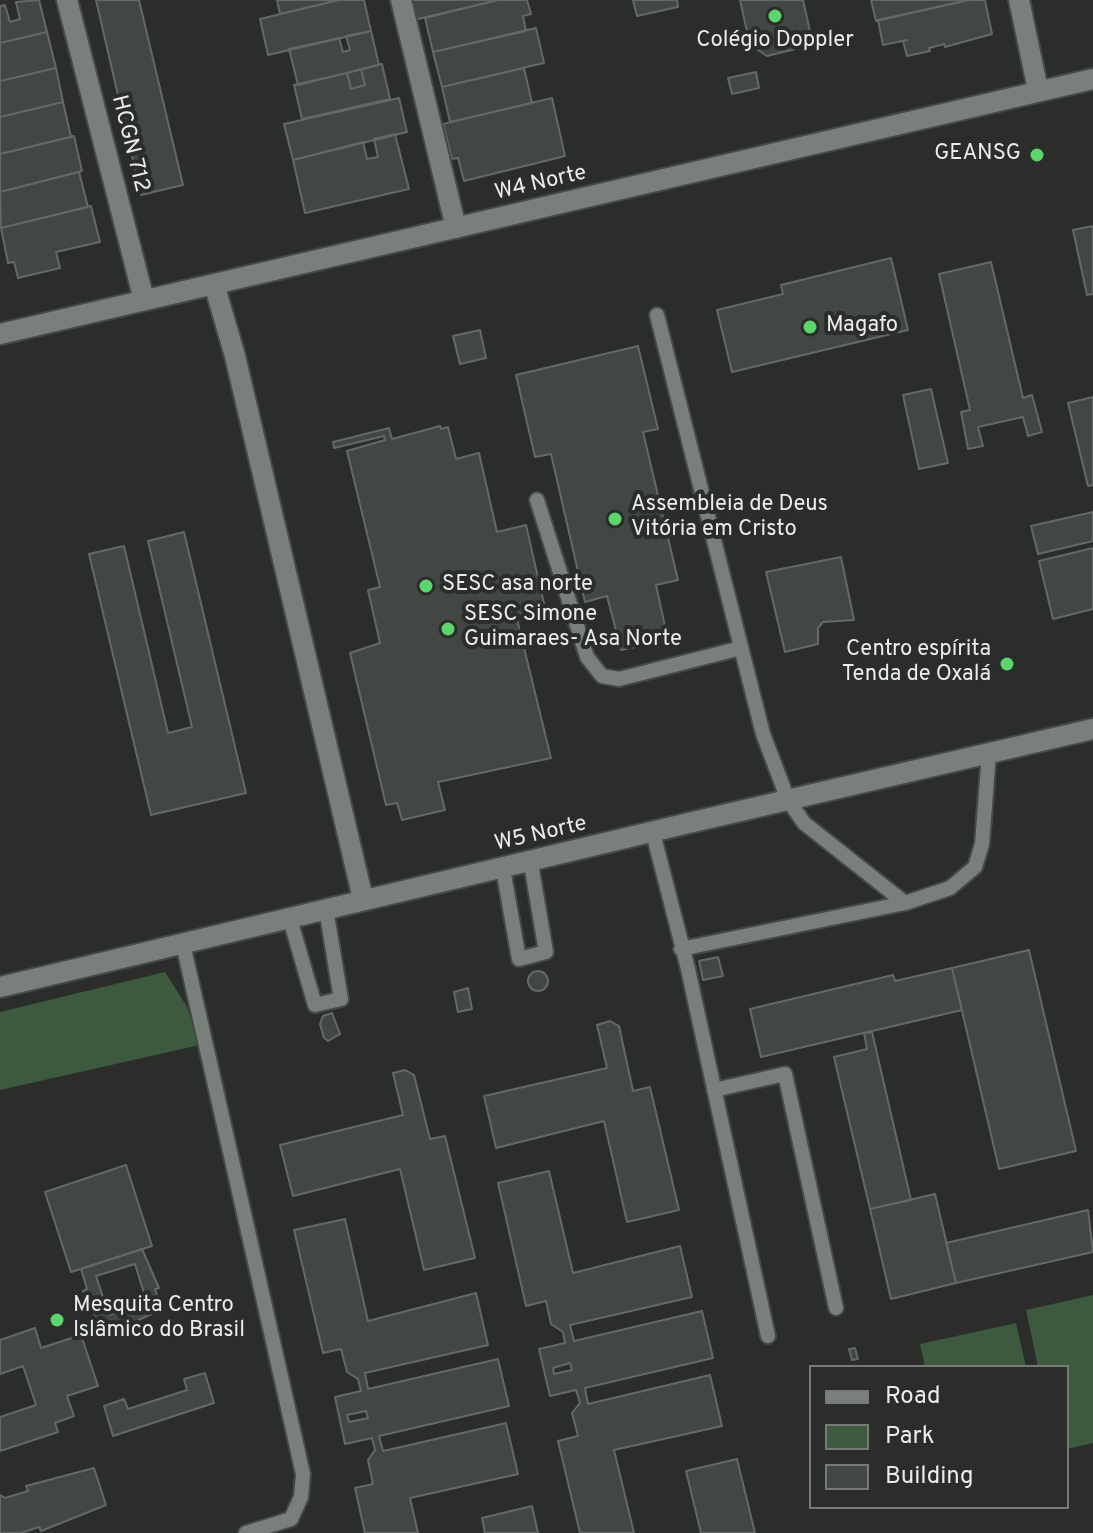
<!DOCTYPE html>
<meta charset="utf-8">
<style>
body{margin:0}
#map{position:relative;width:1093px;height:1533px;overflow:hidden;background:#2a2d2a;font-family:Overpass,sans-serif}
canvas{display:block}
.legend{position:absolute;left:809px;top:1365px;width:260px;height:144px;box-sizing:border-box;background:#2a2d2a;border:2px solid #777a77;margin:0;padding:10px 14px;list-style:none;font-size:24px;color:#eaedea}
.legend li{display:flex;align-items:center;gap:16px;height:40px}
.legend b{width:40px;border:2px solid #777a77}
</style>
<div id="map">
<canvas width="1093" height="1533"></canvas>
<ul class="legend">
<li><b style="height:10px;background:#7b7f7b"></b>Road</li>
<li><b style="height:22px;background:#3d5a3f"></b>Park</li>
<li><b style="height:22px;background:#434743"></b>Building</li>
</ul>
</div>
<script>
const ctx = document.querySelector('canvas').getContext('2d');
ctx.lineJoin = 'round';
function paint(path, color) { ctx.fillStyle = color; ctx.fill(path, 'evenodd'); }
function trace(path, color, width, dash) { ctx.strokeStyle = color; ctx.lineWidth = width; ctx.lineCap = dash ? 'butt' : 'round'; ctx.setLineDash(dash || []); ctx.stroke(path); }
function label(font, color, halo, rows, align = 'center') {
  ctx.font = font + ' Overpass,sans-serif'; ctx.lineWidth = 8; ctx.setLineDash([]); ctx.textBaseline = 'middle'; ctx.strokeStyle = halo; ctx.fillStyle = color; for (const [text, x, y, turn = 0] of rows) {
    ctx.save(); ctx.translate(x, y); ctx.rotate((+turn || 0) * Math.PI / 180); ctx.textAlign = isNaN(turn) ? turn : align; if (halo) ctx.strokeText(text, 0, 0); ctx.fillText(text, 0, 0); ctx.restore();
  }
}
const green = new Path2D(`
 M165,972L186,1005L200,1045L0,1090V1012Z
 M1093,1295V1443L1067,1449V1367H1038L1026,1310Z
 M1016,1323L1026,1367H925L920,1344Z`);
const building = new Path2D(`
 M39,0L47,32L0,43V6L5,5L10,22L20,19L16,2Z
 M96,0H139L183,185L141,195Z
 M277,0H339L280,14Z
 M339,0H364L371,31L268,55L260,19Z
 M410,0H498L414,20Z
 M498,0H527L531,14L523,16L526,31L433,52L425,18Z
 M633,0H677L678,7L637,16Z
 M740,0H803L810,31L800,48L767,56L750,45Z
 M871,0H969L876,21Z
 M985,0L992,34L945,47L944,44L929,48L930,51L907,56L903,41L907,40L883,45L878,20L969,0Z
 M536,28L544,63L442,87L433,52Z
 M371,31L379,65L298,85L289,49L339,38L343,52L350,50L346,36Z
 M47,32L56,68L0,81V43Z
 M382,64L390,99L302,119L294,85L347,73L351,89L365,85L361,69Z
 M56,68L63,102L0,117V81Z
 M524,68L532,103L450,122L442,87Z
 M361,69L365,85L351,89L347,73Z
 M756,72L759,88L732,94L728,78Z
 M399,98L407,132L293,160L284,124Z
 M552,98L565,156L464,181L458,158L452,159L443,124Z
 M63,102L71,137L0,154V117Z
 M395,134L409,189L305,213L293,160L363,142L367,159L378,157L374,139Z
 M74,136L82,171L0,192V154Z
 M79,172L88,207L1,228L0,192Z
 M91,206L100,242L56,252L60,268L18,278L14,262L8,263L1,228Z
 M1093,226V294L1087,295L1073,230Z
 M891,258L908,330L732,372L717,310L783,294L781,285Z
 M991,262L1023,398L1032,395L1042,432L1028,436L1023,417L978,427L983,446L968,449L961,412L970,410L939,274Z
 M480,330L486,358L460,364L453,336Z
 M638,346L658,429L643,432L678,580L656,585L668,640L621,650L607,596L585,602L551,454L535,457L516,375Z
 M931,389L948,463L919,469L903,395Z
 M1093,397V485L1088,486L1068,403Z
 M440,426L441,429L448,427L456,459L479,453L497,532L526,525L545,608L516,615L551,758L438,782L445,810L402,820L397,803L386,805L350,653L380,643L368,590L380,587L347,451L385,440L384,436L334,448L333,442L389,428L392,439Z
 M1093,512V541L1038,554L1031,526Z
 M184,532L246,793L151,815L89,554L124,546L168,733L192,727L148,541Z
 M1093,548V609L1053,619L1039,561Z
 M841,557L854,620L823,622L818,628V644L785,652L766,572Z
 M1029,950L1076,1151L999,1169L952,968Z
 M718,957L723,976L703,980L699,961Z
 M952,968L962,1010L761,1057L750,1009L893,975L895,981Z
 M528 981a10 10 0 1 1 20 0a10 10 0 1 1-20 0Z
 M468,988L472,1009L458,1012L454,992Z
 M332,1013L340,1034L328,1041L324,1038L320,1024L323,1016Z
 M610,1021L619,1026L633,1091L650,1087L679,1210L627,1222L604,1121L496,1148L484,1096L607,1068L597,1025Z
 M872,1032L911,1200L870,1209L834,1057L867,1049L864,1033Z
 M405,1070L414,1075L430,1139L445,1136L475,1258L424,1270L400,1169L293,1196L280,1145L403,1115L393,1073Z
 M126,1165L152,1246L71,1272L45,1192Z
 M549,1171L573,1273L680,1246L692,1297L570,1325L574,1341L702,1311L713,1358L585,1388L588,1404L710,1375L722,1426L614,1450L634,1533H580L558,1441L578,1436L572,1413L580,1403L576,1390L550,1396L539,1349L565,1343L563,1332L551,1324L546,1301L526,1306L498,1183ZM570,1363L572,1370L554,1374L553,1368Z
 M935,1194L956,1283L891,1299L870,1209Z
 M1088,1210L1093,1252L956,1283L946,1243Z
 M345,1219L368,1321L476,1293L488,1345L365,1373L368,1389L498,1359L509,1406L379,1436L383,1451L506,1423L518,1474L410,1498L418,1533H365L355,1488L373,1484L368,1460L375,1450L372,1438L345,1444L335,1397L361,1391L358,1379L347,1372L341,1349L323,1353L294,1230ZM366,1411L368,1418L349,1422L347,1415Z
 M142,1249L159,1288L155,1289L162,1309L122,1328L121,1323L101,1329L83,1291L87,1289L81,1269ZM135,1264L147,1303L109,1315L96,1276Z
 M35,1328L41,1348L81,1335L98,1386L67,1396L74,1416L55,1423L58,1432L0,1451V1417L36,1405L23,1366L0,1374V1340Z
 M855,1348L858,1359L852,1360L849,1349Z
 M205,1373L214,1403L113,1436L104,1406L124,1399L128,1409L187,1390L184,1379Z
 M737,1459L755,1533H701L686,1471Z
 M94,1468L106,1505L41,1531L39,1527L21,1533H0V1495L5,1498L28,1491L26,1486Z
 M532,1506L538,1533H485L482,1518Z`);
const lane = new Path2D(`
 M657,315L763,734L788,800L804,823L905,903
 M537,500L587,657L602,676L619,679L741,648
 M653,833L688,969L768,1336
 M503,869L519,959L546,952L531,864
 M290,919L315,1005L341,999L326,909
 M183,944L303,1474L301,1497L291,1519L246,1533
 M681,949L905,903L950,888L975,867L982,844L989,753
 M714,1090L785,1074L836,1308`);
const street = new Path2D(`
 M67,0L144,300
 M401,0L456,228
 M1019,0L1038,90`);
const secondary = new Path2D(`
 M214,284L235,356L363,899
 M0,334L1093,79
 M0,987C364,901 728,812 1093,729`);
const markers = [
 [775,16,8,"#5cd56d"],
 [1037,155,8,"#5cd56d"],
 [810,327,8,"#5cd56d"],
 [615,519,8,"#5cd56d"],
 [426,586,8,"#5cd56d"],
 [448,629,8,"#5cd56d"],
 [1007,664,8,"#5cd56d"],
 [57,1320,8,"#5cd56d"]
];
const poiNames = [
 ["Colégio Doppler",775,42,"center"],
 ["GEANSG",1021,155,"right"],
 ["Magafo",826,327],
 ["Assembleia de Deus",631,506],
 ["Vitória em Cristo",631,531],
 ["SESC asa norte",442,586],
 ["SESC Simone",464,616],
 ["Guimaraes- Asa Norte",464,641],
 ["Centro espírita",991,651,"right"],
 ["Tenda de Oxalá",991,676,"right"],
 ["Mesquita Centro",73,1307],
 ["Islâmico do Brasil",73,1332]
];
const streetNames = [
 ["HCGN 712",129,144,76],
 ["W4 Norte",541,184,-13],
 ["W5 Norte",541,835,-13]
];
paint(green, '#3d5a3f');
paint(building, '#434743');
trace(building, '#656965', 2);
trace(lane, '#464a46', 18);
trace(street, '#464a46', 24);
trace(secondary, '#464a46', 24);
trace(lane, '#7b7f7b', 14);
trace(street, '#7b7f7b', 20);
trace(secondary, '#7b7f7b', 20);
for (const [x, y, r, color] of markers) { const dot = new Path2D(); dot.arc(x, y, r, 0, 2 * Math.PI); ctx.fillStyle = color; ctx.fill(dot); trace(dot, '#2a2d2a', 3); }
label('22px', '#eaedea', '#2a2d2a', poiNames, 'left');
label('22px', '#eaedea', '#2a2d2a', streetNames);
</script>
